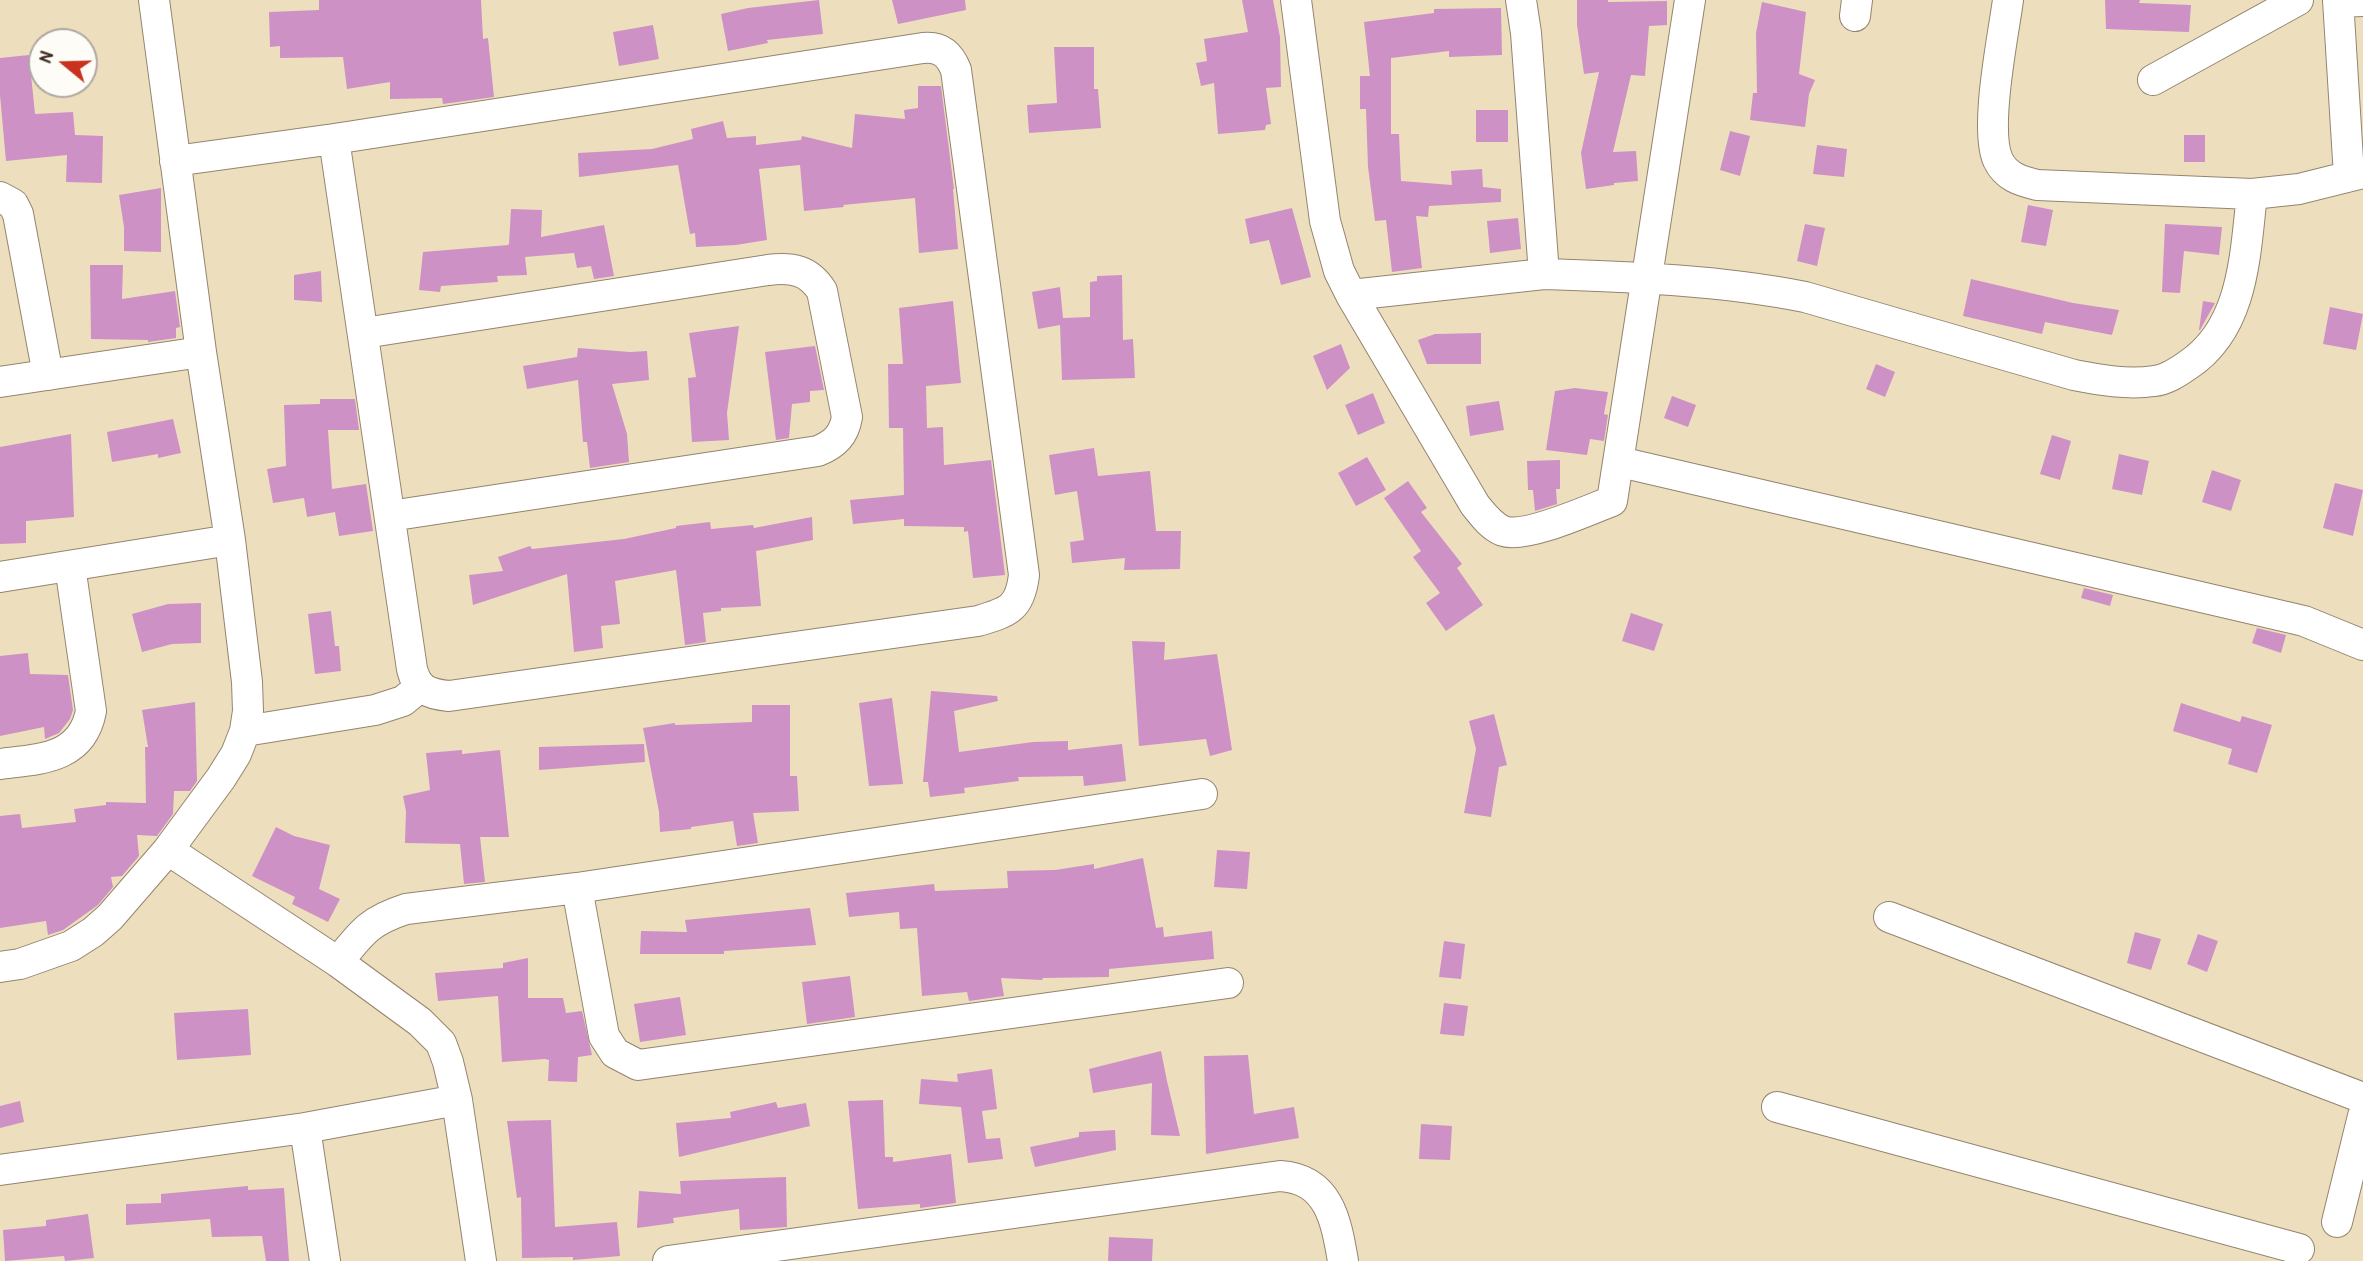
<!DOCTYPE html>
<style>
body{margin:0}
#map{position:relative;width:2363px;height:1261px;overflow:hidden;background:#eddfbe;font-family:"Patrick Hand",sans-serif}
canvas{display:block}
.north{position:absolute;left:28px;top:28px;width:70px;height:70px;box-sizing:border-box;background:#fdfcf7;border:2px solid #afa8a0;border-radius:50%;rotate:289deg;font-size:19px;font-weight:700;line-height:28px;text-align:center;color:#3b2a1e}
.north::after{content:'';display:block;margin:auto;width:24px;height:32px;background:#c8321e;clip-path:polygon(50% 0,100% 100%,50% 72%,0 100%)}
</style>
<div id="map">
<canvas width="2363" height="1261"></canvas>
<div class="north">N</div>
</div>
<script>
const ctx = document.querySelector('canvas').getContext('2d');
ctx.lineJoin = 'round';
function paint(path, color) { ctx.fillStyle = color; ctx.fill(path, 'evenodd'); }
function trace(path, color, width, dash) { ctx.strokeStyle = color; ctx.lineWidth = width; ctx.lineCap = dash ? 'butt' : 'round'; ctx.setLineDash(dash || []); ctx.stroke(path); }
const building = new Path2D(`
 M319,0H481L483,39L488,38L494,97L443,104L442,98L390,99V82L347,89L343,57L280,58V46L270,47L269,12L319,10Z
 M819,0L823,34L767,40L768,43L728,51L721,14L748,8Z
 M892,0H965L966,10L898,24Z
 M1242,0H1273L1280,37L1281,87L1266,88L1271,124L1266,125L1265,130L1218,134L1214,83L1201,86L1196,63L1207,61L1204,39L1248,32Z
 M1577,0H1608V2L1667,1V25L1649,26L1645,76L1631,75L1613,152L1636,151L1638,181L1614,183V185L1586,189L1581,153L1599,72L1584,74L1577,25Z
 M2105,0H2140L2139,3L2191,5L2189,32L2106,29Z
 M1762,2L1806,12L1799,74L1815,80L1809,94L1805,127L1750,120L1753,93H1757L1756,33Z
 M1501,8L1502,55L1449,57V51L1391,58V134H1399L1401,181L1452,185L1451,171L1482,169L1483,187L1501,189V202L1429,206L1428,217L1416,216L1422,268L1392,272L1386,220L1375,221L1368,167L1366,109H1360V76H1370L1364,22L1434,13V9Z
 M653,25L659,59L619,66L613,32Z
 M1054,47H1094V89H1098L1101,128L1029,133L1027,105L1057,103Z
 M29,55L35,114L73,112L75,135L103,136L102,183L66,182L67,155L6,161L0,95V58Z
 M918,86H941L954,189H953L958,249L919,253L915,198L843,205L844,207L804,211L800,165L759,169L767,240L736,245L696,247L695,233L690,234L678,165L579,177L578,153L652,149L693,139L691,129L723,121L727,138L756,136V145L801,140L802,136L852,148L855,114L905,119L904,110L918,108Z
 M1476,110H1508V142H1476Z
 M1730,131L1750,136L1740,176L1720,170Z
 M2184,135H2205V162H2184Z
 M1817,145L1847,149L1844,177L1813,174Z
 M161,188V252L124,251V227L119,195Z
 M2028,205L2053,210L2046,246L2021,242Z
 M1292,208L1311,277L1281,285L1269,240L1250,244L1245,219Z
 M511,209L542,210L541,237L604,225L614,276L594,279L591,266L577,268L574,253L525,257L527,275L497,276L498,282L441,286L440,292L419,290L423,252L508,245L509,244Z
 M1518,218L1521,249L1490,253L1487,221Z
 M1805,224L1825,228L1817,266L1797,261Z
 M2165,224L2222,227L2219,255L2184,251L2180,293L2162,292Z
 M90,265H123L122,299L175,291L180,327L176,328V338L148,342V340L91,339Z
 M321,271L322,302L294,300V275Z
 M1122,275L1123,340L1133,339L1135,378L1062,380L1060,325L1038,329L1032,292L1060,287L1063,318L1090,317V282L1097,281V276Z
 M1971,279L2073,303L2119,310L2112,335L2045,322L2042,334L1963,316Z
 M953,301L961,383L926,386L927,428L943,427L944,465L991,460L1005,575L973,578L968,531L964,532V527L904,526V519L853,524L850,500L904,495L903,428H889L888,364H903L899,308Z
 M2203,301L2215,303L2200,330H2199Z
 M2330,307L2363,314L2356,350L2323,344Z
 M739,326L727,413L729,440L692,442L688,378L696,377L689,333Z
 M1481,333V364H1427L1418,340L1435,334Z
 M1341,344L1350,368L1327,390L1313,356Z
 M815,346L824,390L810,391V402L792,404L789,438L776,440L765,352Z
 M578,348L630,352L647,351L649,380L612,384L627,434L629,462L590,468L587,442H583L578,380L527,389L523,366L577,357Z
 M1876,364L1895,372L1885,397L1866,389Z
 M1575,388L1608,392L1604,414L1608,415L1604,441L1590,439L1587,455L1546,450L1555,391Z
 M1373,393L1385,423L1358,435L1345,405Z
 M1672,396L1696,405L1688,427L1664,418Z
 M320,399H355L359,430H328L332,489L366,484L373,531L339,536L335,512L307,517L304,498L273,503L267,469L286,466L284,405L320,404Z
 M1499,401L1504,430L1470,436L1466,406Z
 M173,419L181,453L158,458V454L112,462L107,432Z
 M71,434L74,517L26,521V543L0,544V447Z
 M2052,435L2071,441L2060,480L2040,474Z
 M1094,448L1098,476L1150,471L1156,531H1181L1180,569L1124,570L1125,558L1072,563L1070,542L1084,540L1077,491L1055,495L1049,455Z
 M2119,454L2149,461L2142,495L2112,489Z
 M1367,457L1386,490L1356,506L1338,473Z
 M1560,460V489H1556L1557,504L1535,511L1533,490H1528L1527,461Z
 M2212,470L2241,480L2231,511L2202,502Z
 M1408,481L1427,508L1421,512L1462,564L1457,568L1483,605L1446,631L1426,603L1440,593L1413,557L1421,551L1384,498Z
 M2335,483L2363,490L2353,536L2323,528Z
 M812,517L813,540L756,551L761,606L721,608V611L703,613L706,642L685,645L676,570L615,581L620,624L601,626L603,648L574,652L567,574L473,605L469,575L503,571L498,557L530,546L532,549L624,539L676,528V526L710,522L711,529L753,525L754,528Z
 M2084,588L2113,595L2110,606L2081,598Z
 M201,603V643L172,644L142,652L132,614L168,604Z
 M331,611L335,646H339L341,671L315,674L308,614Z
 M1631,613L1663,624L1654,651L1622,641Z
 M2257,628L2286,635L2281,653L2252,643Z
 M1132,641L1165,642L1164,660L1217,654L1232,750L1210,756L1206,739L1139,746Z
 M28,653L30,674L68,675L73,710L70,719L59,733L45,739L44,727L0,736V656Z
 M931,691L997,696L998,701L954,711L959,752L1033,742L1068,741V750L1122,744L1126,781L1084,786L1083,776L1018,777L1019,781L964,788L965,793L930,797L928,782H923Z
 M892,698L903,784L869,786L859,703Z
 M195,702L197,781L190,791H174L173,814L157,836L137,835L139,856L122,876L111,877L113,887L98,905L63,930L48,935L46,921L0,928V816L20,814L22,828L76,822L74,809L106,805V802L146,803L145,747H148L142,710Z
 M2181,703L2240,722L2242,716L2272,725L2257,773L2228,764L2232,749L2173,731Z
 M752,705H790V776H797L799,811L753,813L758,843L737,846L733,821L691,827V829L660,832L659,812L643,728L675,723V725L752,722Z
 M1494,714L1507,765L1499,767L1491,817L1464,813L1476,749L1469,721Z
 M644,744L645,762L539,770V747Z
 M462,750V754L500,750L509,837H480L485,882L464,884L460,844L405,843L406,811L403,796L430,790L426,753Z
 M276,827L294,836L330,845L319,889L340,899L328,922L292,904L295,897L252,876Z
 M1217,850L1250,852L1247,889L1214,887Z
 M1143,858L1156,928L1163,927L1164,937L1212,931L1214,959L1109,969V977L1043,978L1042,980L1001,978L1004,996L969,1001L967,992L922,996L917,928L900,929L899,912L849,917L846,893L934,884L935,891L1008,888L1007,871L1055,870L1094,864V869Z
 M810,908L816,945L724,951V954H640L641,931L687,932L685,920Z
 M2135,932L2161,939L2151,970L2127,963Z
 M2198,934L2218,941L2207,972L2187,964Z
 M1444,941L1465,944L1461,979L1439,977Z
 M528,958V998H563L566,1013L582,1011L592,1055L578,1057L577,1082L548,1081L549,1060L545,1059L502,1062L498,996L438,1001L435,973L503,968V963Z
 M850,976L855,1017L807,1024L802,982Z
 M680,997L686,1035L640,1042L634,1004Z
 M1444,1003L1468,1006L1464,1036L1440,1034Z
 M248,1009L251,1055L177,1060L174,1013Z
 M1161,1051L1167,1081L1180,1136L1151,1135L1152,1083L1093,1093L1089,1069Z
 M1248,1055L1254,1114L1294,1107L1299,1138L1206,1154L1204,1056Z
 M992,1069L997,1109L982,1111L986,1139L1000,1138L1003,1159L968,1163L961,1107L919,1104L921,1079L958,1082L957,1074Z
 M883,1100L885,1157H893V1162L951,1154L956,1203L920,1208V1204L858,1209L848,1101Z
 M20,1101L24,1122L0,1128V1106Z
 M776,1102L778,1108L806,1103L810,1126L679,1157L676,1123L731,1118L730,1112Z
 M551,1120L555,1227L617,1222L620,1256L573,1260V1257L522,1258L521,1197L517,1198L507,1121Z
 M1421,1124L1452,1126L1450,1160L1419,1159Z
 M1115,1130L1116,1150L1035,1167L1030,1147L1079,1137V1132Z
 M786,1177L787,1227L740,1230L739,1209L673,1218L674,1223L637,1228L639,1191L681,1194L680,1181Z
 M248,1186V1190L284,1188L289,1261H266L262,1236L212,1237L210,1219L126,1225V1204L161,1203V1194Z
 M88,1214L94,1258L65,1261L64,1256L5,1261L3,1230L46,1226V1220Z
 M1109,1237L1153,1239L1152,1261H1108Z`);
const street = new Path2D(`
 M1296,0L1325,221L1339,271L1351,295L1475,505C1483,515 1491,526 1503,531C1525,539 1589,510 1612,501L1690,0
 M2008,0C2003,37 1984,129 1998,160C2006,177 2021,181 2037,185L2252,194L2299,189L2363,173
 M2338,0L2349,176
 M2338,2L2363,1
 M1855,16L1857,0
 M2153,80L2298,0
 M175,161L334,139L923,48C941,46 950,55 956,70L1024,575C1020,609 1008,612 978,621L449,696C429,694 417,690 412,669L334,139
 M0,197L13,204L18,214L48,375
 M1544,274C1631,277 1719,280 1805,297L2074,375C2100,380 2127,385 2154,381C2166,380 2178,372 2188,365C2244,328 2245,255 2252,194
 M1351,295L1544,274L1526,33L1521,0
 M364,333L768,270C792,267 809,270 822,291L847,417C844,435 835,444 818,451L390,516
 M0,382L201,352
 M1620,462L2304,621L2363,645
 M0,577L230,540
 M245,731L375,710L403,701L420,687
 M0,764C40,759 82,759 91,711L70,566
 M168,850L338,962L420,1022L441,1043L448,1062L457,1100L481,1261
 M577,888L604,1036L615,1053L638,1065L1228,983
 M1889,917L2363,1098
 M338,962C362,932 369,921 406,909L577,888L1202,794
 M0,967L20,964L71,946L93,932L110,917L168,850L221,778L236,754L245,731L248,711L247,682L230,540L201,352L154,0
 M1777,1107L2299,1249
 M305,1128L325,1261
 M0,1170L305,1128L457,1100
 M2337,1222L2363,1116
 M668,1261L1280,1176C1329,1179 1336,1220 1343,1261`);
paint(building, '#cd91c5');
trace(street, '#94846e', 32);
trace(street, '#fff', 30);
</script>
